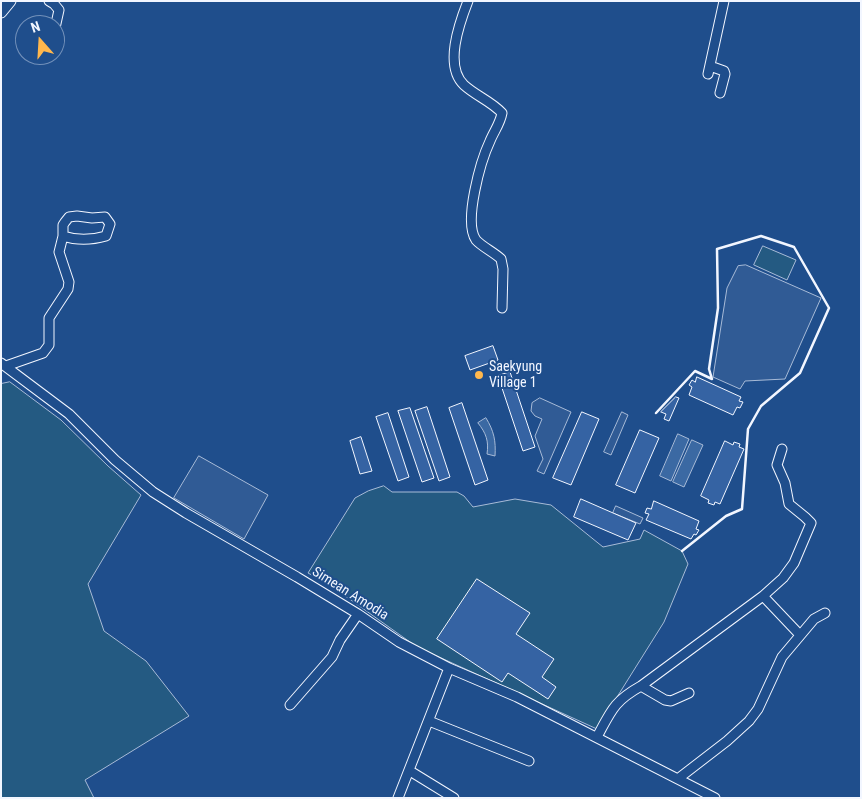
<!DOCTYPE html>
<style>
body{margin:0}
#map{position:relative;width:862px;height:799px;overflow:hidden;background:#1f4e8c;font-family:"Roboto Condensed",sans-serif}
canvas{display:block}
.frame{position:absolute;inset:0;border:2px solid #f2f6ff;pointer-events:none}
.north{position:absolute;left:15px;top:15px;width:50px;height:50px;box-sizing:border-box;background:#1f4e8c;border:1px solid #7391ba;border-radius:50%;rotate:341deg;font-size:14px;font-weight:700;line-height:20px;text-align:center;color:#f2f6ff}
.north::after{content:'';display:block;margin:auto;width:18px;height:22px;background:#ffb74d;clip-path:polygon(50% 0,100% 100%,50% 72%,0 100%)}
</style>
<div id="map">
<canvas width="862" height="799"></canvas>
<div class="frame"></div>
<div class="north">N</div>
</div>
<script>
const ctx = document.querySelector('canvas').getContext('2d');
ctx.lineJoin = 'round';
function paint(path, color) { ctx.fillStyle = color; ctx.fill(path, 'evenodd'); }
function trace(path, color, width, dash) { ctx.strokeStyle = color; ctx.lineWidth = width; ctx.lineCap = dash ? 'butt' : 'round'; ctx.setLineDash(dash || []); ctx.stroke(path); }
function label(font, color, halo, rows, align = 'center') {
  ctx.font = font + ' "Roboto Condensed",sans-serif'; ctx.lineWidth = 4; ctx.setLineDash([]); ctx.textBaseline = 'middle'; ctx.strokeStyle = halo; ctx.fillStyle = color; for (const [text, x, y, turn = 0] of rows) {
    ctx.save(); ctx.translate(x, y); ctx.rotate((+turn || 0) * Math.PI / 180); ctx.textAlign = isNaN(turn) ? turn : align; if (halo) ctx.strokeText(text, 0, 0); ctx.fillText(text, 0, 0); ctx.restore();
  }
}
const green = new Path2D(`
 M763,246L796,260L787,280L754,265Z
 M10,382L61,420L108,466L141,495L88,584L104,631L146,661L189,716L85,780L94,798H1V384Z
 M384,486L392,492H457L464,496L473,507L515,499L551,505L603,547L640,539L644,530L682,551L688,564L664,622L597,729L417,647L327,583L308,573L355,498L368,491Z`);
const parking = new Path2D(`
 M746,265L821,298L785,379L745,381L740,389L713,377L727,288L738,266Z
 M540,398L571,412L544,474L537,471L543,459L535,436L542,419L535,416L531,411L532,403Z
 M622,412L628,415L611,455L604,452Z
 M199,456L268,495L244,539L174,498Z
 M616,506L643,518L640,524L613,513Z`);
const water = new Path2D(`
 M486,418C494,431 496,441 495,456L487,454C489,441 486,433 478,423Z
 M678,434L689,439L671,481L660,476Z
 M692,440L703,445L684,487L673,482Z`);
const building = new Path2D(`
 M493,346L498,360L470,370L465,356Z
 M510,372L535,447L523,451L498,376Z
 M697,377L741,397L739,401L743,402L740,408L737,407L733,415L689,395L692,387L689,385L692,380L695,382Z
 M676,397L679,398L669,421L664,419L666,414L661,412Z
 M462,403L488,480L475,485L449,408Z
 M427,407L450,477L439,481L415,411Z
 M410,408L434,478L422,482L398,411Z
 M582,412L599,419L571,485L553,478Z
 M388,413L409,477L398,481L376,417Z
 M640,430L659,438L635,493L616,485Z
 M361,437L372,471L360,474L350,441Z
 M725,441L733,445L734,442L740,444L739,447L744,449L720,504L715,502L714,505L708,503L709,500L701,496Z
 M581,499L636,523L628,540L574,517Z
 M654,501L699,521L696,529L699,530L696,535L694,534L691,539L646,520L649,514L645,513L647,508L651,509Z
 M477,579L530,613L516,634L554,659L542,677L556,687L548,699L508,673L502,682L437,639Z`);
const minor = new Path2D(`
 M49,1L54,4L59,10L55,28
 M468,1C459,24 444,66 464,85C476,96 491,101 502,113C500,124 494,131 490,141C481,160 463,222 476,240C481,246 495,253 501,259L503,269L502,308
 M710,66L724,71L725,74L720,93
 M708,74L724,1
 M1,363L69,414L115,460L153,492L186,513L297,577L358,614L399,642L449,668L517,697L715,798
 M6,366L43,353L49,345V318L68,289L69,282L59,252L63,236V225L65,222L69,217L77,216L92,218L105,217L110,224L106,236C92,240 78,241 63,236
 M763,596L800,635
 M641,686L665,700L671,701L689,693
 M290,705L332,657L340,640L358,614
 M429,721L529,761
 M597,737C611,711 614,701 641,686L763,596L783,578L794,563L811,523L805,517L789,504L785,483L777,465L782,449
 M410,771L454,798
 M679,778L727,741L749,721L758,709L782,657L814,619L825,613
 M398,798L449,668`);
const major = new Path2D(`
 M1,12L10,1`);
const wall = new Path2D(`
 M656,413L695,371L712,379L709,369L718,308L717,249L761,236L794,247L829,308L800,373L761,406L748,429L742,509L726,516L682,551`);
const markers = [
 [479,375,5,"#ffb74d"]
];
const poiNames = [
 ["Saekyung",489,367],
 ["Village 1",489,383]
];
const streetNames = [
 ["Simean Amodia",350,594,32]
];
paint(green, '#245a82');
trace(green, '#a8bbd7', 1);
paint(parking, '#305b95');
trace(parking, '#a8bbd7', 1);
paint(water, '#3b69a3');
trace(water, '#a8bbd7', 1);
paint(building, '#3563a3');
trace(building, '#f2f6ff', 1);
trace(minor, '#f2f6ff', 11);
trace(major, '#f2f6ff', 13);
trace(minor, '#1f4e8c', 9);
trace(major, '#1f4e8c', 11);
trace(wall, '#f2f6ff', 2.5);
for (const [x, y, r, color] of markers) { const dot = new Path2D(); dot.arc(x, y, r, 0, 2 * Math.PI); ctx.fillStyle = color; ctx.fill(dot); trace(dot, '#1f4e8c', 2); }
label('14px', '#f2f6ff', '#1f4e8c', poiNames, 'left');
label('14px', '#f2f6ff', '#1f4e8c', streetNames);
</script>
